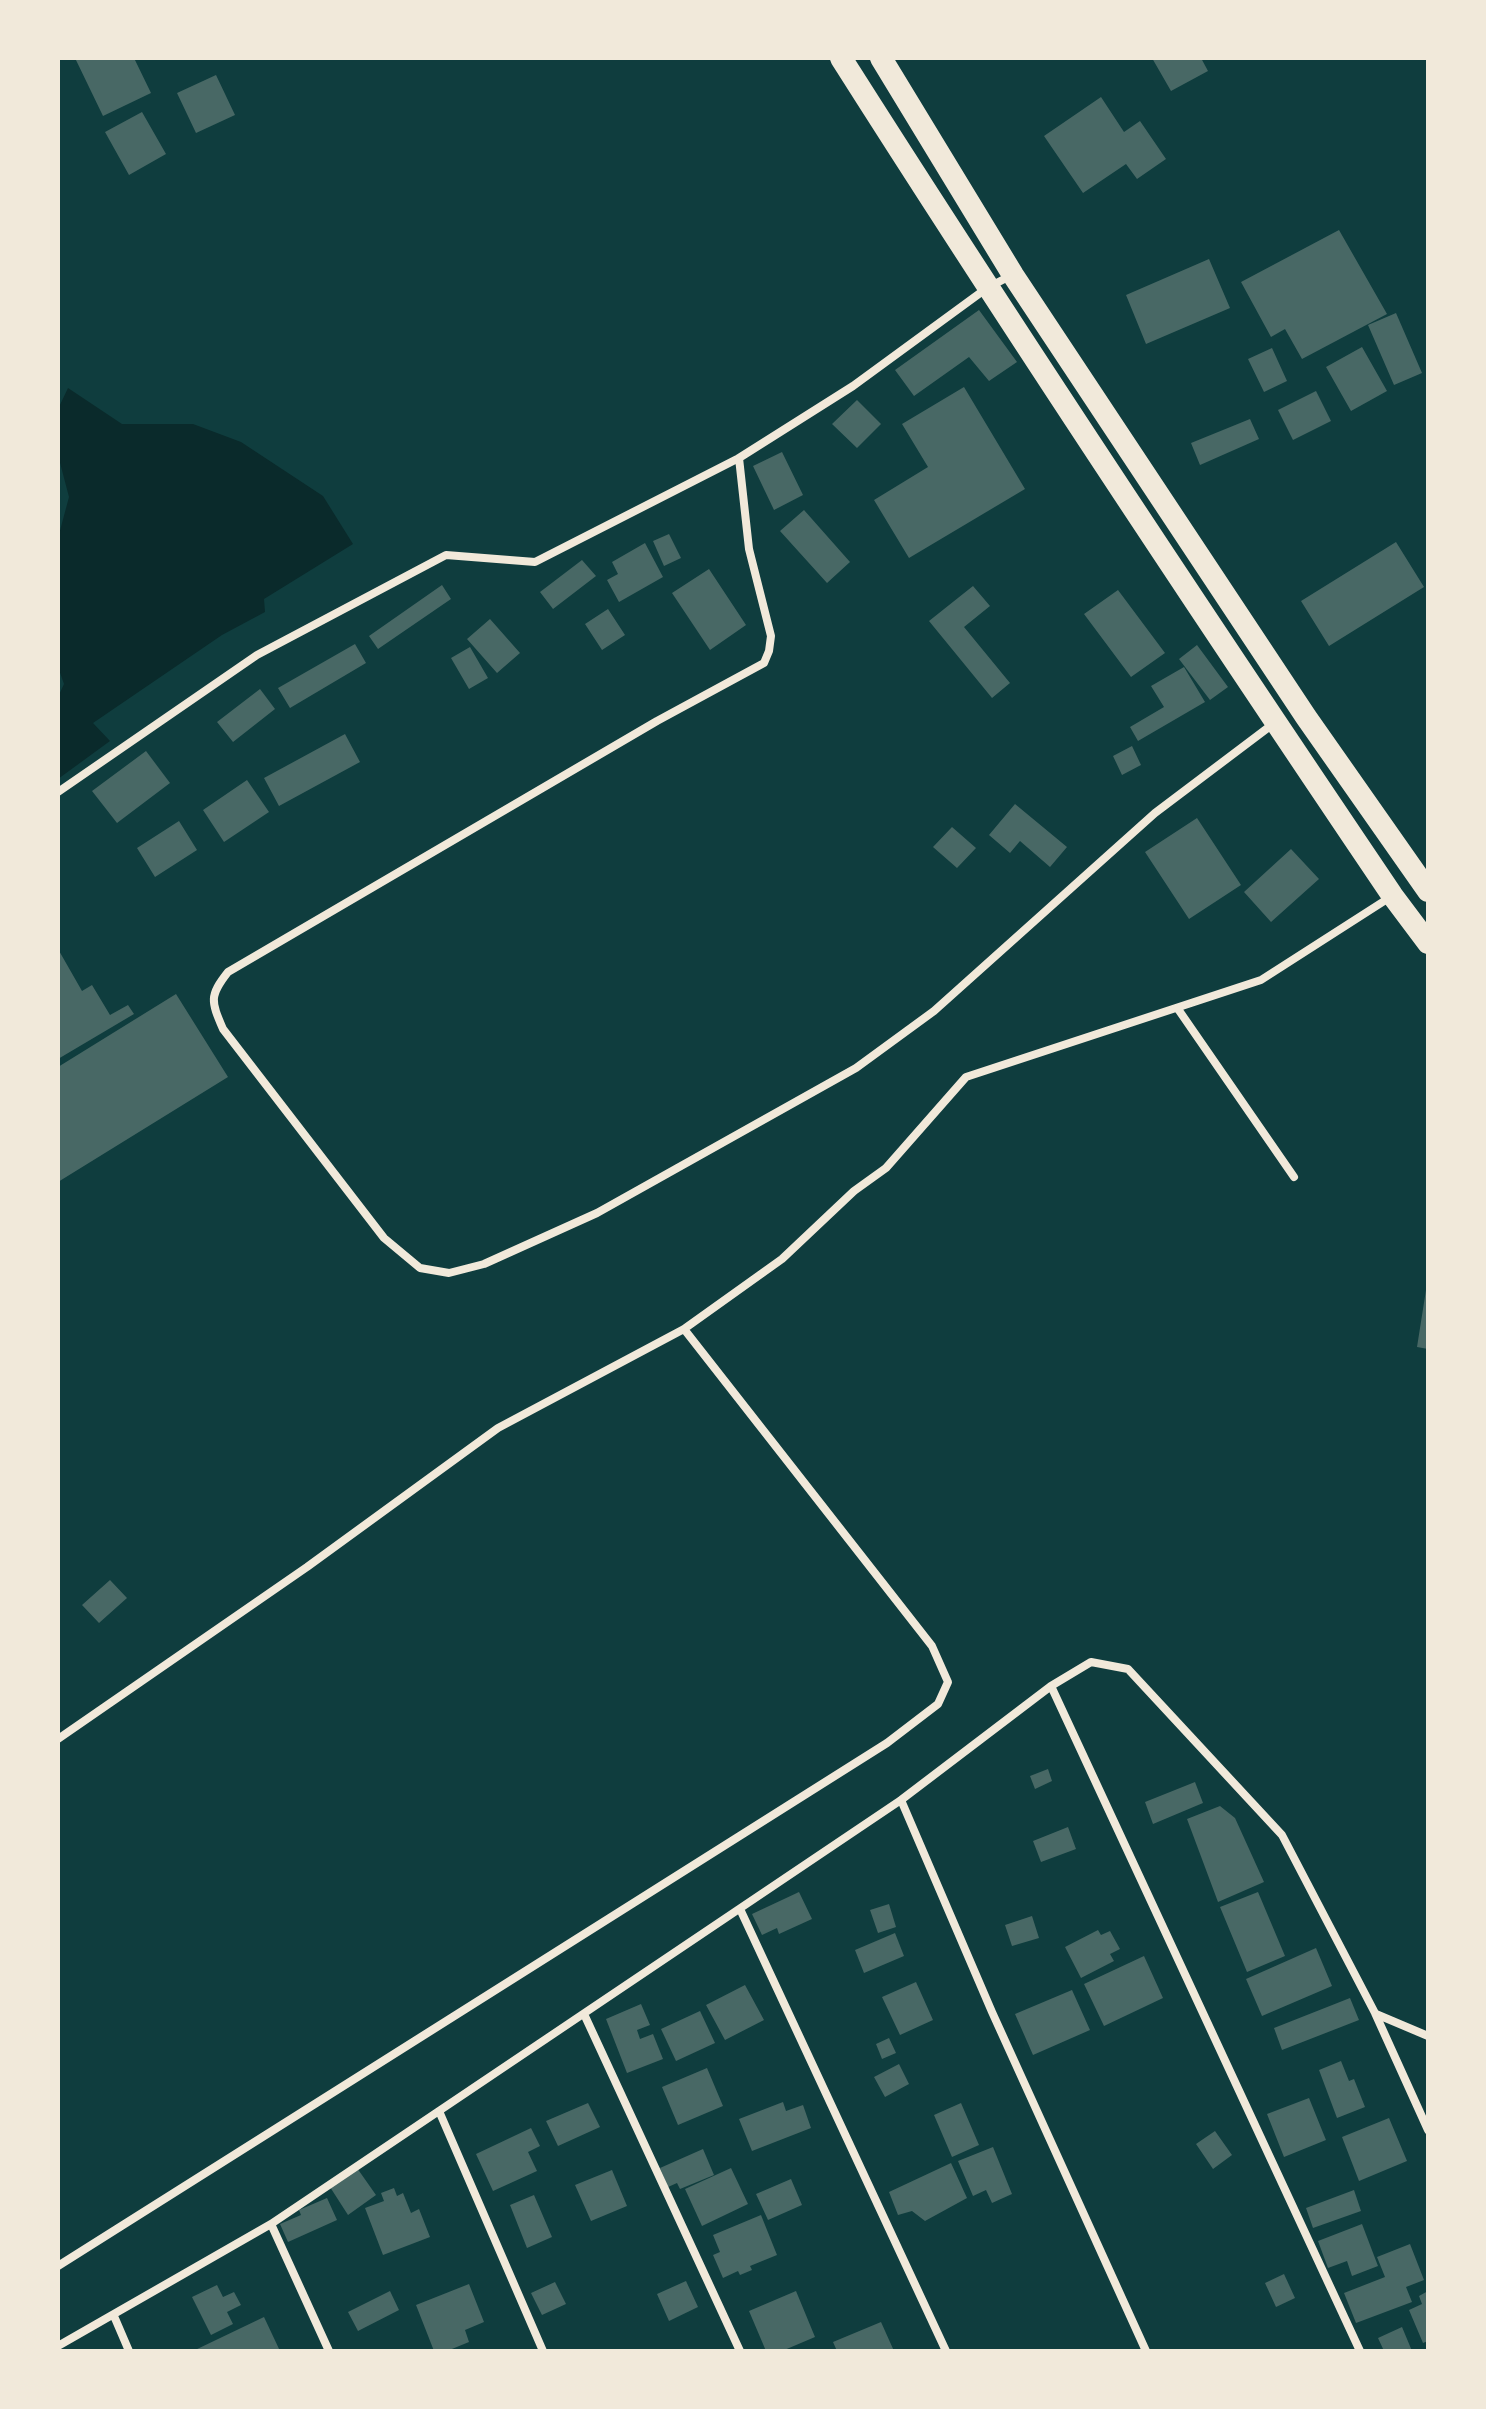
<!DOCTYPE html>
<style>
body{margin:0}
#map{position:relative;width:1486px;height:2409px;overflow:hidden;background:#0f3d3e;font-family:"Alegreya Sans",sans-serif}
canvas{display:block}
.frame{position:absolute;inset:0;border:60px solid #f1e9da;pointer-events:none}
</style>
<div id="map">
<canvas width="1486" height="2409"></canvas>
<div class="frame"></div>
</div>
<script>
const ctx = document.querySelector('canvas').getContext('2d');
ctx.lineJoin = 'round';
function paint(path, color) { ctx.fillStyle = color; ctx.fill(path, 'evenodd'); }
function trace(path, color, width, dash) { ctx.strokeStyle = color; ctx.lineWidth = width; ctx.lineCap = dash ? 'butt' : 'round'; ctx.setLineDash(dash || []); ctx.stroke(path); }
const water = new Path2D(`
 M68,388L122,424H193L241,442L323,496L353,544L264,599L265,612L222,635L93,723L110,741L58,779V697L64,684L58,667V538L69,497L58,455V409Z`);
const building = new Path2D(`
 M75,58H134L151,93L103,116Z
 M1152,58H1201L1208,71L1171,91Z
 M216,75L235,115L196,133L177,93Z
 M1101,97L1124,132L1140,121L1166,159L1137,179L1126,164L1083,193L1044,136Z
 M142,112L166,154L129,175L105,132Z
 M1339,230L1387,314L1302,359L1285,329L1271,337L1241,282Z
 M1209,259L1230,308L1146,344L1126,295Z
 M979,310L1017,362L989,381L969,357L914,396L895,370Z
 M1396,313L1422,373L1394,385L1368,325Z
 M1362,347L1387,391L1351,411L1326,367Z
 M1272,348L1287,381L1264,392L1248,359Z
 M964,387L1025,489L909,558L874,500L928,467L902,424Z
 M1316,391L1331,421L1293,440L1278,410Z
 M857,400L881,424L857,448L832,424Z
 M1250,419L1259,439L1200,465L1191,443Z
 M782,452L803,495L774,510L753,466Z
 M804,510L850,562L827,583L780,531Z
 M669,534L681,558L664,566L653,541Z
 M1396,542L1424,587L1329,646L1301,601Z
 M645,543L663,577L619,602L607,580L618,574L612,562Z
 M582,560L596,576L553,609L540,592Z
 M709,569L746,625L710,650L672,593Z
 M442,585L451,599L378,649L369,636Z
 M973,586L990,606L964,627L1010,683L992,698L929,621Z
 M1118,590L1165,653L1131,677L1084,614Z
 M608,609L625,635L602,650L585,624Z
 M490,619L520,653L497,673L467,639Z
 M355,644L366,663L290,708L278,688Z
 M1197,645L1228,687L1210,700L1179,659Z
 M470,647L488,678L469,689L451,658Z
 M1184,667L1205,702L1138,741L1130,727L1164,707L1151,686Z
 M260,689L275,709L233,742L217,722Z
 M345,734L360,762L279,806L264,778Z
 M1132,746L1141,765L1122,775L1113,756Z
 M146,751L170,783L117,823L92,791Z
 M247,780L269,812L224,842L203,810Z
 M1015,804L1067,847L1050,867L1020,841L1010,853L989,835Z
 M1197,818L1241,885L1189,919L1145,852Z
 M179,821L197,850L155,877L137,848Z
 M952,827L976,848L957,868L933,847Z
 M1291,849L1319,879L1271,922L1244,892Z
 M58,949L82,991L92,985L110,1015L128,1005L134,1014L58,1059Z
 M176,994L228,1077L58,1182V1067Z
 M1426,1290H1428V1349L1417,1347Z
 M110,1580L127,1598L99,1623L82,1605Z
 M1048,1769L1052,1781L1035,1789L1030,1776Z
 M1195,1782L1203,1803L1153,1824L1145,1802Z
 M1220,1806L1235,1818L1264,1882L1218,1902L1187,1819Z
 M1068,1827L1076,1849L1041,1862L1033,1841Z
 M799,1892L812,1919L779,1934L777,1928L762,1935L752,1914Z
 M1258,1892L1285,1956L1247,1972L1220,1907Z
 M889,1904L896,1927L878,1933L870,1910Z
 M1032,1916L1039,1938L1012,1946L1005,1925Z
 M1098,1930L1101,1935L1110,1931L1120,1949L1110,1954L1114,1961L1081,1978L1065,1947Z
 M895,1933L904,1956L864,1973L855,1950Z
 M1316,1948L1332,1986L1262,2016L1246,1979Z
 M1144,1956L1163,1998L1104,2026L1084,1984Z
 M916,1982L933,2020L900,2035L882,1997Z
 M745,1985L764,2020L725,2040L706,2005Z
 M1072,1990L1090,2030L1033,2055L1015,2014Z
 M1350,1998L1359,2020L1282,2050L1274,2028Z
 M641,2004L650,2025L637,2030L640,2039L653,2034L663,2059L627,2073L606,2019Z
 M700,2011L715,2043L676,2061L661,2029Z
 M889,2038L896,2053L882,2059L876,2044Z
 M1341,2061L1349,2081L1354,2079L1365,2107L1337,2118L1319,2070Z
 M899,2064L909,2084L885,2097L874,2077Z
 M707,2068L723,2106L678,2125L662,2087Z
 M1309,2098L1326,2140L1284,2157L1267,2114Z
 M783,2102L786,2111L803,2105L811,2128L752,2151L739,2119Z
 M588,2103L600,2127L558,2146L546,2121Z
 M961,2103L979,2145L952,2157L934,2115Z
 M1389,2118L1407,2161L1359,2181L1342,2137Z
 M531,2128L540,2146L528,2152L537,2171L493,2191L476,2154Z
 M1215,2131L1232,2155L1213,2169L1196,2144Z
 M993,2147L1012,2194L992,2203L986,2190L973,2196L958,2161Z
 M703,2149L714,2175L680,2189L677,2183L668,2187L660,2168Z
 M951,2163L967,2198L925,2221L912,2211L898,2215L889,2192Z
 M357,2168L376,2195L348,2215L330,2187Z
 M731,2168L748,2204L702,2226L685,2189Z
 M612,2170L627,2206L591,2221L575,2185Z
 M791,2179L802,2205L768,2220L756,2194Z
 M394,2188L397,2196L403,2193L411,2213L419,2209L430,2237L383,2255L365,2208L384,2201L381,2193Z
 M1354,2190L1361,2211L1313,2228L1306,2208Z
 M534,2195L552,2237L527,2248L510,2205Z
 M327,2198L337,2220L288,2242L280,2224L301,2215L299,2210Z
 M761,2215L777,2255L750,2266L752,2270L740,2275L738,2271L723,2278L713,2255L720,2252L713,2235Z
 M1362,2224L1378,2266L1352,2276L1347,2261L1328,2268L1318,2241Z
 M1410,2244L1424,2280L1406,2287L1412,2302L1356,2323L1344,2293L1385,2277L1377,2257Z
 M1284,2274L1295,2298L1276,2307L1265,2283Z
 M686,2281L698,2307L669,2321L657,2294Z
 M555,2282L566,2304L542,2315L531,2293Z
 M469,2284L484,2322L465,2330L469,2342L447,2351H434L416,2305Z
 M217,2285L223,2297L234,2292L241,2305L227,2312L233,2324L211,2335L192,2297Z
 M390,2291L399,2310L358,2331L348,2312Z
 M796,2291L815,2337L782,2351H766L749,2311Z
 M1428,2291V2341L1423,2343L1409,2310L1422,2304L1419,2296Z
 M264,2317L280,2351H193Z
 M881,2322L894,2351H837L833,2342Z
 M1402,2327L1412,2351H1384L1378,2338Z`);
const minor = new Path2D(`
 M739,458L749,549L771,636L769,651L764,663L657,721L228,972C209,996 211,1001 223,1029L384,1238L420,1268L449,1273L484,1264L597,1213L856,1068L934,1011L1155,813L1273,724
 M58,792L257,655L446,555L535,562L739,458L853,386L987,288L1012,275
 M1178,1009L1294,1177
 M1051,1686L1360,2351
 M58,1739L307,1567L498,1428L684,1329L782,1259L854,1191L886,1168L966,1077L1261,980L1392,896
 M901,1800L992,2012L1146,2351
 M740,1909L946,2351
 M584,2014L740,2351
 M1376,2014L1428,2036
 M439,2111L543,2351
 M271,2224L329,2351
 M58,2266L887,1743L938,1704L948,1682L932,1646L684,1329
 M114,2316L129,2351
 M58,2346L271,2224L901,1800L1051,1686L1091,1662L1128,1669L1282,1835L1375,2013L1428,2130`);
const trunk = new Path2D(`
 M841,58C1020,340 1205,618 1392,895L1428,943
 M881,58L1013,275L1306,717L1428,891`);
paint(water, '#0a2a2b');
paint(building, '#486865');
trace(minor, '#f1e9da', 8);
trace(trunk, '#f1e9da', 22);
</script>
